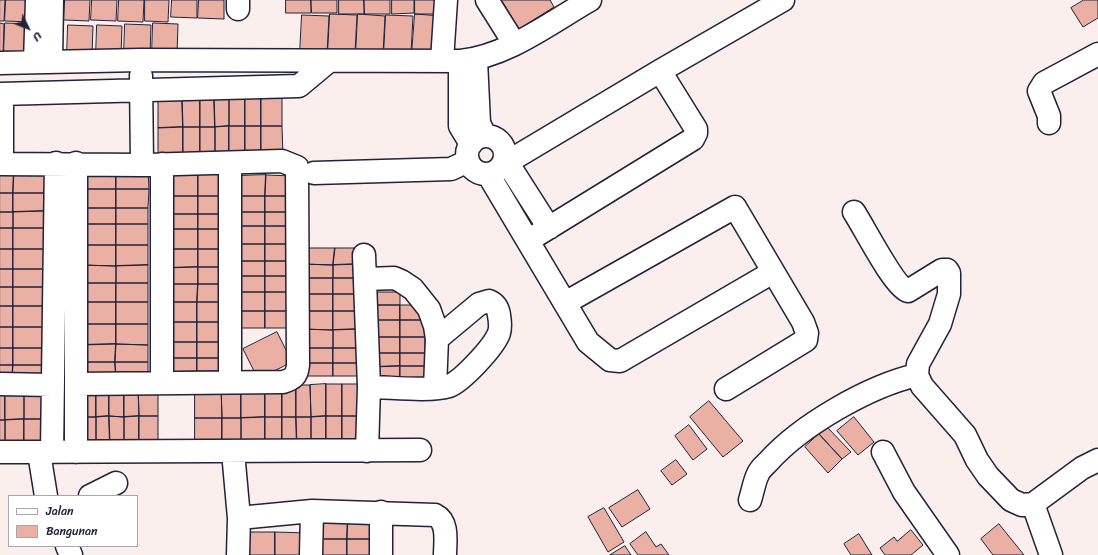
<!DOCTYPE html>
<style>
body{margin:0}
#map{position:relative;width:1098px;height:555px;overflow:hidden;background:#fbefed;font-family:Sriracha,sans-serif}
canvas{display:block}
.legend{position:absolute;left:8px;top:495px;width:130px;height:52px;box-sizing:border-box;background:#fff;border:1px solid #a7a7b1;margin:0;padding:5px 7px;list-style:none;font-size:12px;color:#22223b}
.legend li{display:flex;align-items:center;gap:8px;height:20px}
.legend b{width:20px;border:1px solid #a7a7b1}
.north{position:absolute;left:8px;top:8px;width:40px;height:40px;-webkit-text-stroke:3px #fff;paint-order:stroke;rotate:133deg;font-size:11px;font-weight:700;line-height:16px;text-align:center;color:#22223b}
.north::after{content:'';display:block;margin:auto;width:14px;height:18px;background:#22223b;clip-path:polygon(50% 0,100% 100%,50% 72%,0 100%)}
</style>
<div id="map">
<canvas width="1098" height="555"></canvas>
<ul class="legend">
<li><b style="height:5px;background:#fff"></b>Jalan</li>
<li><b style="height:11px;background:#e9b0a3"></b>Bangunan</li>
</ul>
<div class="north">U</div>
</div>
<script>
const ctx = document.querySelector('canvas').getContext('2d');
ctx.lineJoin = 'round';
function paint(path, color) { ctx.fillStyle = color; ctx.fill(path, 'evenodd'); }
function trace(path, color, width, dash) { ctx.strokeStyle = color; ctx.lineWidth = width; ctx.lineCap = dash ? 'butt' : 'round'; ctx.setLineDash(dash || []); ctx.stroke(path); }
const building = new Path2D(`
 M0,0H5L4,21H0Z
 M6,0H31V22L5,21Z
 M65,0H90L89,21L64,20Z
 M92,0H117L116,21L91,20Z
 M119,0H144L143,22L118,21Z
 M145,0H169L168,22L145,21Z
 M172,0H197V18L171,17Z
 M199,0H224V19L198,18Z
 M286,0H311V13H286Z
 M311,0H337V13H312Z
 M339,0H364V14H339Z
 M364,0H390V14H365Z
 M392,0H414V13L392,14Z
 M415,0H440V14H415Z
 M503,0H550L554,7L519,29L502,1Z
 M1084,0H1098V18L1083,27L1071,8Z
 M330,14L357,15L355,53L328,52Z
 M358,14L385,16L383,54L356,53Z
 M415,14L441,16L439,55L412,53Z
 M302,15L329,16L327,54L300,53Z
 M386,15L413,16L411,54L384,53Z
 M0,23L4,24L3,54H0Z
 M5,23L30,24L29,55L4,54Z
 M153,23L178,24L177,55L152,54Z
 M125,24L151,25L150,55L124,54Z
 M68,25L93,26L92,56L67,55Z
 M97,25L122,26L121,56H96Z
 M245,93V126H229V94Z
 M245,93H261V126H245Z
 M261,93H282V126H261Z
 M182,94H200V127H183Z
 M182,94L183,127L158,128V95Z
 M200,94H214L215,127H200Z
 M214,94H229V126L215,127Z
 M229,126H245V157H229Z
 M229,126V157H215V127Z
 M245,126H261V157H245Z
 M261,126H282L283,156L261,157Z
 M183,127H200V157L183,158Z
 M183,127V158H158V128Z
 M200,127H215V157H200Z
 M0,169H14L13,193H0Z
 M14,169H45V193H13Z
 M82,170H116V189H81Z
 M116,170H148L149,189H116Z
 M165,174H198V196H165Z
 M198,174H228V196H198Z
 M266,175L293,176V196H265Z
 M266,175L265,196H236V176Z
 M81,189H116V208H81Z
 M116,189H149L148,208H116Z
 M0,193H13V212H0Z
 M13,193H45V211L13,212Z
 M165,196H198V214H165Z
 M198,196H228V214H198Z
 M236,196H265V212H236Z
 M265,196H293L292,212H265Z
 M81,208H116V224H81Z
 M116,208H148V224H116Z
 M45,211V228H13V212Z
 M0,212H13V228H0Z
 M236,212H265V226H236Z
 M265,212H292V226H265Z
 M165,214H198V229H165Z
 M198,214H228V229H198Z
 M81,224H116V245H81Z
 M116,224H148V245H116Z
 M236,226H265V244H235Z
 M265,226H292V244H265Z
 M0,228H13V249H0Z
 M13,228H45V249H13Z
 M165,229H198V249H165Z
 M198,229H228L227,249H198Z
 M235,244H265V261H235Z
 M265,244H292V261H265Z
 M81,245H116V266L81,265Z
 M116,245H148V265L116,266Z
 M302,248H335L333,265L302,264Z
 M335,248H360V264L333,265Z
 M0,249H13V269H0Z
 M13,249H45V269H13Z
 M165,249H198V267L165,268Z
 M198,249H227V267H198Z
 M235,261H265V276H235Z
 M265,261H292V276H265Z
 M302,264L333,265V278H302Z
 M360,264L361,278H333V265Z
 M81,265L116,266V283H81Z
 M148,265V283H116V266Z
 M198,267V284H165V268Z
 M198,267H227V284H198Z
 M0,269H13V287H0Z
 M13,269H45V287H13Z
 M235,276H265V292H235Z
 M265,276H292V292H265Z
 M302,278H333V294H303Z
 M333,278H361V294H333Z
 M81,283H116V302H81Z
 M116,283H148V302H116Z
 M165,284H198L197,302H165Z
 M198,284H227V302H197Z
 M0,287H13V306H0Z
 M13,287H45V306H13Z
 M235,292H265V311H235Z
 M265,292H292V311H265Z
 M373,292H400V305H373Z
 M303,294H333V311H302Z
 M333,294H361V311H333Z
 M81,302H116V324H81Z
 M116,302H148V324H116Z
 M165,302H197V322H165Z
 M197,302H227V322H197Z
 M373,305H400V320H373Z
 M400,305H425V320H400Z
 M0,306H13V327H0Z
 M13,306H45V327H13Z
 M235,311H265V328H235Z
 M265,311H292V328H265Z
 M302,311H333V330L302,329Z
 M333,311H361V329L333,330Z
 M373,320H400V337H373Z
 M400,320H425V337H400Z
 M165,322H197V342H164Z
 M197,322H227V342H197Z
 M81,324H116V344L81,345Z
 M116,324H148V345L116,344Z
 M0,327H13V348H0Z
 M13,327H45V348H13Z
 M302,329L333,330V348H302Z
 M361,329V348H333V330Z
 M277,332L292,362L258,379L243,349Z
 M373,337H400V353H373Z
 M400,337H425V353H400Z
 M164,342H197V358H164Z
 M197,342H227V358H197Z
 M116,344L148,345V362H115Z
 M116,344L115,362H81V345Z
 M0,348H13V365H0Z
 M13,348H45V365H13Z
 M302,348H333V363H302Z
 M333,348H361V363H333Z
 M373,353H400V366L373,367Z
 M400,353H425V366H400Z
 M164,358H197V371L164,372Z
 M197,358H227V371H197Z
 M81,362H115L116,376H81Z
 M115,362H148V376H116Z
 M302,363H333V376H302Z
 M333,363H361V376H333Z
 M0,365H13L12,380H0Z
 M13,365H45V380H12Z
 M400,366V378H373V367Z
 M400,366H425V378H400Z
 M326,384V416L311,417L310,385Z
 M326,384H342V416H326Z
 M342,384H362L363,416H342Z
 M241,385H265V417L241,418Z
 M241,385V418H222L221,386Z
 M265,385H282V417H265Z
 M282,385H296V417H282Z
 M296,385H310L311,417H296Z
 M158,386V416H139L138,387Z
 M195,386H221L222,418H195Z
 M83,387H96V417H83Z
 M96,387H109V416L96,417Z
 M109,387H124V417L109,416Z
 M124,387H138L139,416L124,417Z
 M46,388L47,419H24V389Z
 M0,389H5V420H0Z
 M5,389H24V419L5,420Z
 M709,401L743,441L723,457L690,417Z
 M109,416L124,417V444H110Z
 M109,416L110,444H96V417Z
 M139,416V444H124V417Z
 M139,416H158V443L139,444Z
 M326,416V446H311V417Z
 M326,416H342V446H326Z
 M342,416H363V446H342Z
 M83,417H96V444H83Z
 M265,417V447H241V418Z
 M265,417H282V447H265Z
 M282,417H296L297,447H282Z
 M296,417H311V446L297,447Z
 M854,417L874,442L858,455L837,431Z
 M195,418H222V447L195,448Z
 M222,418H241V447H222Z
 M24,419V448H5V420Z
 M24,419H47V448H24Z
 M0,420H5V448H0Z
 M689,425L707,449L693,460L675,436Z
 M827,427L851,452L842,459L819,434Z
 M819,434L842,459L828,473L805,447Z
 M676,460L687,474L672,485L661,471Z
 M638,490L650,509L622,527L609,508Z
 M604,508L624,542L608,552L588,517Z
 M348,514H380V539H347Z
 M348,514L347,539H313V515Z
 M999,524L1024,555H993L981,539Z
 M911,530L923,545L911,555H885L880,548L894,537L897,541Z
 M240,532H275V555H240Z
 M275,532L307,533V555H275Z
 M646,532L656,547L661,544L669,555H638L630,544Z
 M859,534L872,555H851L844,544Z
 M313,539H347V555H312Z
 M347,539H380L379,555H347Z
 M625,546L631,555H610Z`);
const minor = new Path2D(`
 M487,0L514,43
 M238,9V0
 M476,60L479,123L485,136
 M442,61L446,0
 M460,61V126L471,144
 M35,62L37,0
 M51,62L52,0
 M0,63L140,60L460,61C506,57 550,23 590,0
 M141,76L142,165
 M0,94L299,86L329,61
 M0,94L2,103V164
 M1049,123V116L1039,91L1044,83L1098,54
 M467 155a19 19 0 1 1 38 0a19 19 0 1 1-38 0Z
 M0,164L142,165L282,161L297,167L298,365C297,376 293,379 283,382L76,384
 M314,173L451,169L468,161
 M488,174L588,342L610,360L620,361L773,272
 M854,212C864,227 894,287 908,291L942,270H947L949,273V294L940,324L918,364L917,375L922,386L965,435L977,460L988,476L1011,500L1022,505L1033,504L1082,468L1098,460
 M549,228L505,159L516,157L660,71L783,0
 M537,235L693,139L696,133V129L660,71
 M364,255L369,387L367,451
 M366,279L394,278L401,281L413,289L429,309L435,326L437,339L435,388
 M565,303L735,207L803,322L807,333L806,340L726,389
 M230,382V163
 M162,383V164
 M0,384L52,385
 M369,387C390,387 430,392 449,386C462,381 494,347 499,333C501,327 500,321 499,315C498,308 496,304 489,301L479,304L437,339
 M0,452L420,450
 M52,452L56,163
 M76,452V163
 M233,452L239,518L238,555
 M883,452L904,492L948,555
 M39,453L46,496
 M90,496L116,483
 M750,500C753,491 754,482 758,474C760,469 765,465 768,462C801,425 869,386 917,375
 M1033,504L1051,555
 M239,518L312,511L435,515C449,522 445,542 445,555
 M67,546L71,555
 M311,555L312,511
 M381,555V512`);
paint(building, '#e9b0a3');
trace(building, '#22223b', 1);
trace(minor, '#22223b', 25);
trace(minor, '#fff', 22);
</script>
